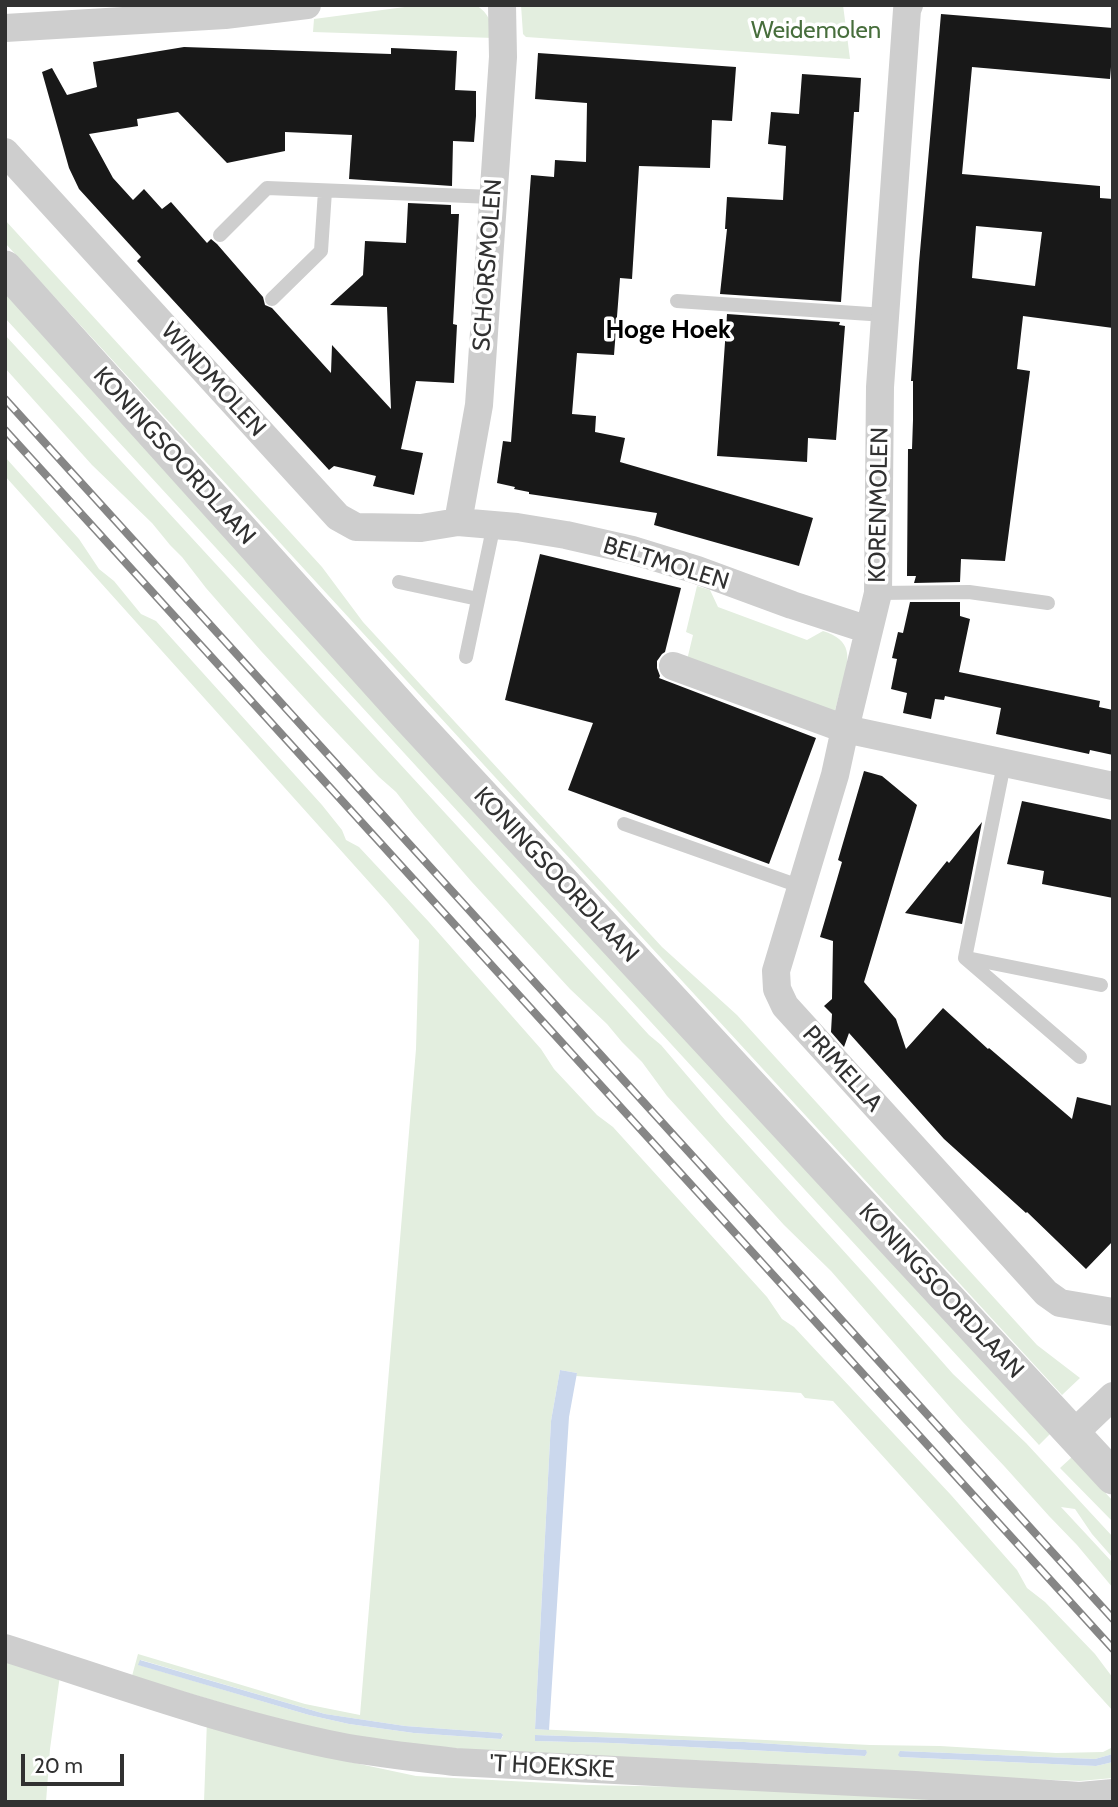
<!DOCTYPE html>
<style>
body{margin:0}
#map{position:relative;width:1118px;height:1807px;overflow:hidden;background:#fff;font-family:Cabin,sans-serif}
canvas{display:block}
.frame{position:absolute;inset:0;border:7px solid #313131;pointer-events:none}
.scale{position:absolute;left:21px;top:1754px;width:103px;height:32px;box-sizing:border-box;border:4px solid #313131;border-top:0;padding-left:9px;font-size:21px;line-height:24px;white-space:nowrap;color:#313131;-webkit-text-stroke:5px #fff;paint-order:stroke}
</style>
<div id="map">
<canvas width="1118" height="1807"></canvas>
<div class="frame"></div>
<div class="scale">20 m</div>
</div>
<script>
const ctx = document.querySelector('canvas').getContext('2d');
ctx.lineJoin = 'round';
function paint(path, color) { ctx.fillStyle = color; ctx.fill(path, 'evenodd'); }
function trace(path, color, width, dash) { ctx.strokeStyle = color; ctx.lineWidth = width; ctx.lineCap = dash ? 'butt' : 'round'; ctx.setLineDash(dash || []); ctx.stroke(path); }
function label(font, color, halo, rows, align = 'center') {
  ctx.font = font + ' Cabin,sans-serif'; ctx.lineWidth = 7; ctx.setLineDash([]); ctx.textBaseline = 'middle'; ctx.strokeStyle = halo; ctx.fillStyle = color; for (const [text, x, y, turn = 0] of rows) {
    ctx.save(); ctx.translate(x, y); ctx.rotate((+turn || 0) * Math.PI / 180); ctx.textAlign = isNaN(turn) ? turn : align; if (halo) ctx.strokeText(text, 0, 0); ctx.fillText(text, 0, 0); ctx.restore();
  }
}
const green = new Path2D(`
 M420,5H476C489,13 492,24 494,38L313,32L314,19Z
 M521,5H843L850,59L526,37L523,34Z
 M5,220L322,567L363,622L662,947L737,1015L1037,1345L1080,1378L1062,1395L5,243Z
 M5,293L1051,1433L1039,1445L5,318Z
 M5,335L562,940L649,1035L661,1045L725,1120L869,1279L953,1374L1026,1443L1113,1537V1558L1092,1534L1075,1509L1061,1507L1113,1563V1588L1077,1545L1049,1516L1005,1467L962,1421L831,1271L784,1225L667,1096L642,1062L622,1042L607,1024L570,989L471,881L414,815L396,792L379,777L320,715L261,651L206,588L182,557L170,545L152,523L92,465L5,368Z
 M5,457L79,539L99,569L114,581L141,614L156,621L322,805L342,830L346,840L359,847L429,922L541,1049L554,1069L597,1115L613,1127L767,1297L782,1319L794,1327L951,1495L1017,1570L1027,1588L1045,1602L1095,1654L1113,1678V1711L833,1401L805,1398L801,1393L576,1376L577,1373L560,1370L551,1421L535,1729L870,1745L940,1746L1056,1753L1103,1752L1113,1747V1754L1095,1759L900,1751V1757L1096,1766L1113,1762V1778L1080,1781L974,1777L775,1764L470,1750L355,1738L255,1713L132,1676L138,1654L305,1704L360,1715L416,1049L419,940L388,903L5,476ZM141,1660L325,1714L405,1726L501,1733L503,1736L501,1739L414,1733L349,1724L309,1715L139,1665ZM535,1735L744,1742L865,1750L867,1753L865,1756L613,1743L535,1741Z
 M697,586L710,590L718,607L807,640L823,631C852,640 850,657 843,681C840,692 837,703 834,714L687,660L693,635L686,632Z
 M1072,1457L1113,1501V1522L1060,1468Z
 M5,1659L60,1675L50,1749L46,1802H5Z
 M207,1720L350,1762L416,1776L587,1785L736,1788L983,1802H204Z`);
const water = new Path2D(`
 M560,1370L577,1373L569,1417L549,1730L535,1729L551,1421Z
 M140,1660L325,1714L405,1726L501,1733L503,1735L501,1739L414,1733L349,1724L309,1715L138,1665Z
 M535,1735L744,1742L866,1750L867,1753L865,1756L613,1743L535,1741Z
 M900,1751L1095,1759L1113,1754V1762L1096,1766L900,1757L898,1755Z`);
const building = new Path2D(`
 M941,14L1113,28V67H1111L1110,79L972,67L962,174L1100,186V198L1113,199V328L1023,316L1017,369L1030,371L1005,561L961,559L960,582L914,583L916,576H907L908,449H912L913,420V381H911L919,263ZM976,226L1042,232L1035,286L972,278Z
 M184,47L391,54V48L457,51L455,90L476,91V116L474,142L453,141L452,186L349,179L352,135L285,132V151L227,163L178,112L137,119L138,126L89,134L113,178L133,200L144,189L162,209L171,202L207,243L211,239L217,244L263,297L265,305L272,308L331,373L332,345L391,409L387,307L330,305L363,275L365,241L406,243L408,203L451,205V214H459L453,324L457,325L454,383L416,381L401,449L423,453L414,495L373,486L376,476L334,466L329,470L137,261L141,257L79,189L69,168L42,72L52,68L67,95L97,87L93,62Z
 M538,53L736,67L732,121L712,120L710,168L639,166L632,279L620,278L614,355L577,353L572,414L596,416L595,432L625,438L620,462L813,518L799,566L654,525L657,513L529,494V492L514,489L515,487L497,483L503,441L511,442L531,175L554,177L555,160L586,162L587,103L535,99Z
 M802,74L861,78L859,112H854L841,302L720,294L727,229H725L727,197L783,200L786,146L768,144L771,112L799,114Z
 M727,314L840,322L839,325L845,326L836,440L808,438L807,462L717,456Z
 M540,554L681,588L665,652L662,654L657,661V668L660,676L659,678L816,738L769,864L568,790L593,723L505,700Z
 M910,602H960V616L970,619L959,672L1100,701L1099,707L1113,710V755L1090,750L1089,754L996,734L1001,708L945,696L944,700L935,699L931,719L903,713L907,693L891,689L897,659L892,658L898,632L903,633Z
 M864,771L882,776L917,805L864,982L896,1019L906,1049L943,1008L988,1049L989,1048L1072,1119L1077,1097L1113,1106V1241L1086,1269L1027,1212L1026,1213L944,1139L849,1033L844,1047L831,1032L832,1014L824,1006L832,999L833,941L820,937L842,862L838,860Z
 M1022,801L1113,820V898L1042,884L1044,871L1007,864Z
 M982,822L962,924L905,913L947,861L949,863Z`);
const service = new Path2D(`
 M220,235L267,188L492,197
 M272,299L321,251L325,191
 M677,301L885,315
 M399,582L478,599
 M878,593L969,592L1048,603
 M466,657L494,524
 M1004,764L965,958L1080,1057
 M624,824L802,887
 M967,958L1101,985`);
const minor = new Path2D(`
 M909,5L907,10L880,387L878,593L845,729L1113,786
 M5,28L225,15L307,5
 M5,152L338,517L356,527L421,528L458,522L517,527L566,535L632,550L697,570L792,605L869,630
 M458,522L479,405L503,57L502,5
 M673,666L845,729L835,775L776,971L777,989L785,1006L1046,1293L1060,1303L1113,1312
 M1073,1434L1113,1396
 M5,1648C112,1682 218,1721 328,1744C369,1753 413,1757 455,1762L915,1785L1080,1796L1113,1793`);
const tertiary = new Path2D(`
 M5,268L410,718L1113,1477`);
const rail = new Path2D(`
 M5,399L1113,1619
 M5,430L1113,1649`);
const parkNames = [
 ["Weidemolen",816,31]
];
const streetNames = [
 ["SCHORSMOLEN",488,265,-86],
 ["WINDMOLEN",213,380,48],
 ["KONINGSOORDLAAN",174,456,48],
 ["KORENMOLEN",879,505,-89],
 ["BELTMOLEN",666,564,17],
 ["KONINGSOORDLAAN",556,875,47],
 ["PRIMELLA",842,1069,48],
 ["KONINGSOORDLAAN",941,1291,47],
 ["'T HOEKSKE",552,1767,3]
];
const neighbourhoodNames = [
 ["Hoge Hoek",668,330]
];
paint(green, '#e3eedf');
paint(water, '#cbd8ed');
paint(building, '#181818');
trace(service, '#cecece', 14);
trace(minor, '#cecece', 28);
trace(tertiary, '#cecece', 35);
trace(rail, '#868686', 8);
trace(rail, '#fff', 5, [16]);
label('24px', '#476e3c', '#fff', parkNames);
label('24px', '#313131', '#fff', streetNames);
label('bold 26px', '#000', '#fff', neighbourhoodNames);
</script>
